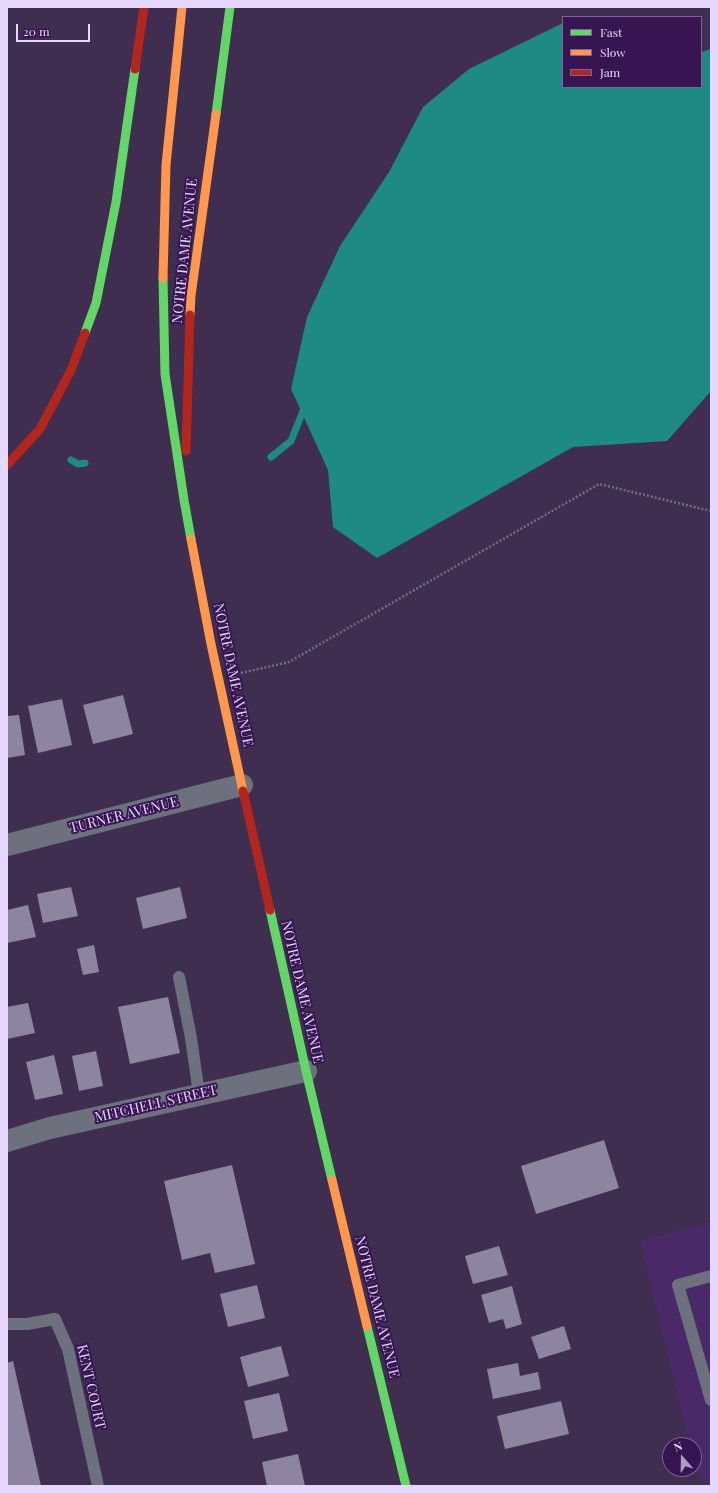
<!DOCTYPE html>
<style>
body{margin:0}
#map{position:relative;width:718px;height:1493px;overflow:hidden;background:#3f2e4f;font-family:"Playfair Display",serif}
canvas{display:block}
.frame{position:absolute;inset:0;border:8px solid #e8d7fd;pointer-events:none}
.legend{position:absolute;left:562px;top:16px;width:140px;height:72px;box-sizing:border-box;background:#361552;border:1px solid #7d6396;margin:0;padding:5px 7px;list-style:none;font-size:12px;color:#e8d7fd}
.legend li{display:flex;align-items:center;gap:8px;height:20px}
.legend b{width:20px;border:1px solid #7d6396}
.north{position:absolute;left:662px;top:1437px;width:40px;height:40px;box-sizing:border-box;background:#361552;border:1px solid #7d6396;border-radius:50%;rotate:340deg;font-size:11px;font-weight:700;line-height:16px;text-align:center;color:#e8d7fd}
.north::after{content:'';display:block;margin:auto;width:14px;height:18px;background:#ad9cc0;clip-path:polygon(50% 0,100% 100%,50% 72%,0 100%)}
.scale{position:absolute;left:16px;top:24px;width:74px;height:18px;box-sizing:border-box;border:2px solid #e8d7fd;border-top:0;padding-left:5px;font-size:12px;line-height:14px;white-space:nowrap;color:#e8d7fd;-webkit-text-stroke:3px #361552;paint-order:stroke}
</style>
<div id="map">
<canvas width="718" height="1493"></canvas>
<div class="frame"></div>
<ul class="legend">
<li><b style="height:5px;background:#63d668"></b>Fast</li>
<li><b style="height:5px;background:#ff974d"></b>Slow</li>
<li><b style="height:5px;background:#b3261e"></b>Jam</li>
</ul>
<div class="north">N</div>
<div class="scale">20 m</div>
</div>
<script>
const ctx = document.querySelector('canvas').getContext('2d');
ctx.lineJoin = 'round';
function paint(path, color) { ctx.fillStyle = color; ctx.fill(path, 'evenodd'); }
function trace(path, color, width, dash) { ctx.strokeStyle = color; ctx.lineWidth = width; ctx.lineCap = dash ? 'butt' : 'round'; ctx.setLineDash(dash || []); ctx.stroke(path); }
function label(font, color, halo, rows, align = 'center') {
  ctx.font = font + ' "Playfair Display",serif'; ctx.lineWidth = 4; ctx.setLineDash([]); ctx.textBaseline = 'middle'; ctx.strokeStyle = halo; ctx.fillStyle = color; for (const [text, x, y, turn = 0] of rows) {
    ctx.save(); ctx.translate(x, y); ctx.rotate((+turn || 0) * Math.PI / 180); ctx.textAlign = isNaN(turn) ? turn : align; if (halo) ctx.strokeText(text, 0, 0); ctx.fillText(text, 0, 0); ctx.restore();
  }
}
const built = new Path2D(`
 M711,1222V1486H704L694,1454V1445H691L683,1418L640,1241Z`);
const water = new Path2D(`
 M563,23V87H701V52L711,49V391L667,441L573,447L377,558L333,527L328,470L291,389L307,317L340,246L389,172L423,107L469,69Z`);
const stream = new Path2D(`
 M271,457L291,441L305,406
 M71,460L78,464L85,463`);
const building = new Path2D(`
 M123,695L133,734L93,744L83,705Z
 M62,699L72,745L38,753L28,706Z
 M19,715L25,755L7,758V716Z
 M71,887L78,916L43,923L37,894Z
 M180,887L187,918L143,929L136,898Z
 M28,905L36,937L7,943V910Z
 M94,945L99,972L83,975L77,949Z
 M168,997L180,1053L130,1064L118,1007Z
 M28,1003L35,1033L7,1039V1007Z
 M96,1051L103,1086L79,1091L72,1056Z
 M54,1055L63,1094L35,1100L26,1062Z
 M604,1140L619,1188L536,1214L521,1166Z
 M232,1165L255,1264L215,1273L210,1253L182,1260L164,1181Z
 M499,1246L508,1275L473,1284L465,1256Z
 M257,1285L265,1318L228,1327L220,1294Z
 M512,1286L522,1324L506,1329L503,1319L489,1323L481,1295Z
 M564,1326L571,1349L539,1359L531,1337Z
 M281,1346L289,1376L248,1387L240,1357Z
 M13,1361L41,1486H7V1363Z
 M518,1363L520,1376L538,1372L541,1389L493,1399L487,1369Z
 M279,1393L288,1431L253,1439L244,1401Z
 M561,1401L569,1434L505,1449L497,1416Z
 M298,1454L305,1486H267L262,1462Z`);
const path = new Path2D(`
 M241,673L289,662L599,484L711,511`);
const lane = new Path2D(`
 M179,977L191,1038L199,1094
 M711,1276L678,1285L711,1400
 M7,1324H27L55,1319L68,1349L98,1486`);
const street = new Path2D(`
 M7,845L242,785
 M7,1141L50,1128L306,1071`);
const fast = new Path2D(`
 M216,114L230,7
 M163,278L165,374L184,500L191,539
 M85,333L96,303L116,202L135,69
 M270,910L306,1071L332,1180
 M367,1326L406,1486`);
const slow = new Path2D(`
 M163,278L166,165L182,7
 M190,315L191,296L216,114
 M191,539L211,644L243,791
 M332,1180L367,1326`);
const jam = new Path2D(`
 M135,69L144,7
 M186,451L190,315
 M7,465L40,429L71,370L85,333
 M243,791L270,910`);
const streetNames = [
 ["NOTRE DAME AVENUE",185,251,-84],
 ["NOTRE DAME AVENUE",233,675,78],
 ["TURNER AVENUE",124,815,-14],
 ["NOTRE DAME AVENUE",302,992,77],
 ["MITCHELL STREET",156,1104,-13],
 ["NOTRE DAME AVENUE",377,1307,76],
 ["KENT COURT",91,1387,77]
];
paint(built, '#4a2969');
paint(water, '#1d8a83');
trace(stream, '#1d8a83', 7);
paint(building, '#8d859f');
trace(path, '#716f81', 2.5, [2, 2]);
trace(lane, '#6c717d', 12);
trace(street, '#6c717d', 22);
trace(fast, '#63d668', 9);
trace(slow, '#ff974d', 9);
trace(jam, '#b3261e', 9);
label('14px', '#e8d7fd', '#361552', streetNames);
</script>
